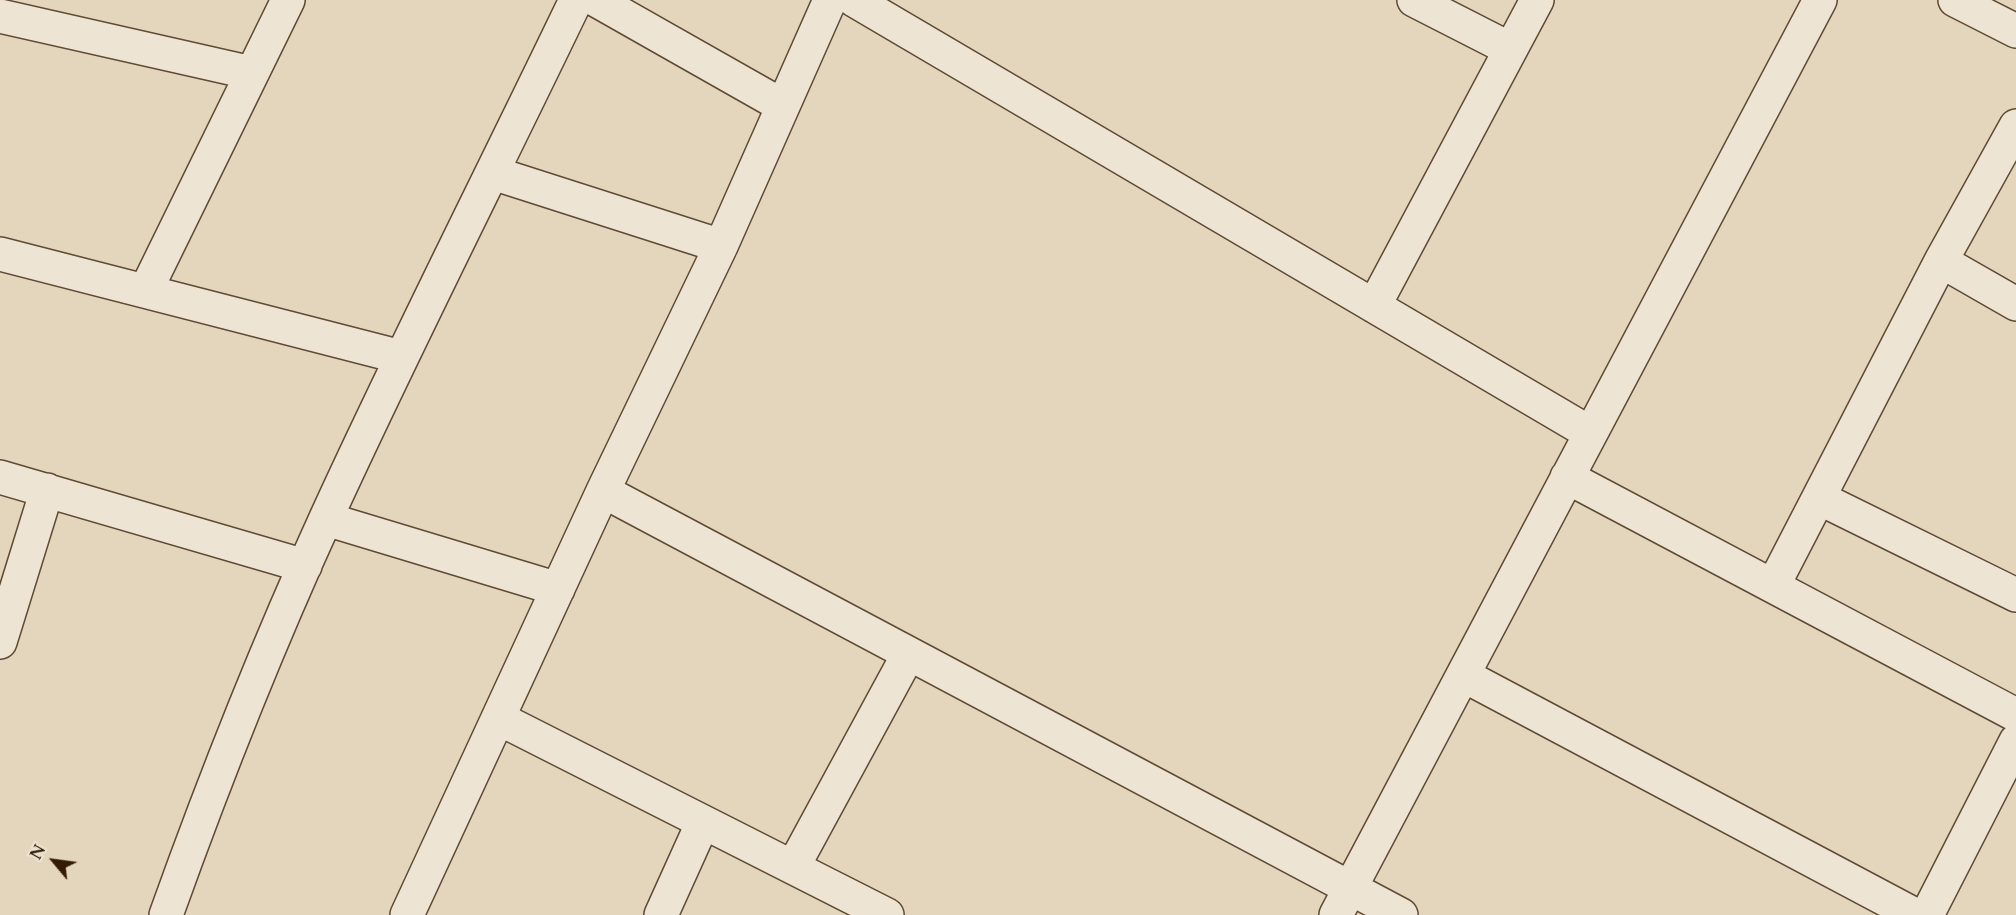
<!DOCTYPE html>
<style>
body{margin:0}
#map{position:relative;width:2016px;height:915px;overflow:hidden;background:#e4d6bd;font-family:Cardo,serif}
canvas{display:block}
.north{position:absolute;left:24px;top:831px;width:60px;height:60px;-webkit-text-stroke:4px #ede4d4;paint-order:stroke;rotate:299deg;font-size:16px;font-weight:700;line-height:24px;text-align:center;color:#331b06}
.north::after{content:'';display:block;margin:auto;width:21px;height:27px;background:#331b06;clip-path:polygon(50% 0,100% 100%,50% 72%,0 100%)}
</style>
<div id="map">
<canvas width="2016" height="915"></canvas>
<div class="north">N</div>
</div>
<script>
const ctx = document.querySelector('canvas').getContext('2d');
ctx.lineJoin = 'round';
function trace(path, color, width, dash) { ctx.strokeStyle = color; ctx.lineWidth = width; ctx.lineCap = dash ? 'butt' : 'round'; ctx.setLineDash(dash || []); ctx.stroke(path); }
const minor = new Path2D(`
 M596,0L783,106
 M854,0L1590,433
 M1414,0L1510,49
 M1955,0L2016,31
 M0,16L252,73
 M493,173L721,246
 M0,254L401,357
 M1941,261L2016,304
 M146,290L288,0
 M1374,306L1537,0
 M0,477L305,566
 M1567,477L2016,715
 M603,491L1401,915
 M1819,498L2016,595
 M326,519L558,589
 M1773,586L1941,261L2016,126
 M0,642L47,490
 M1463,675L1915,915
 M498,718L887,915
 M793,867L908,655
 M166,915C214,781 267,647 326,518C406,343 493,173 576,0
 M407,915L603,491L721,246L830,0
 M661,915L703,822
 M1336,915L1820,0
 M1927,915L2016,741`);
trace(minor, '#5f4a34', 36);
trace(minor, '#ede4d4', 33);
</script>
